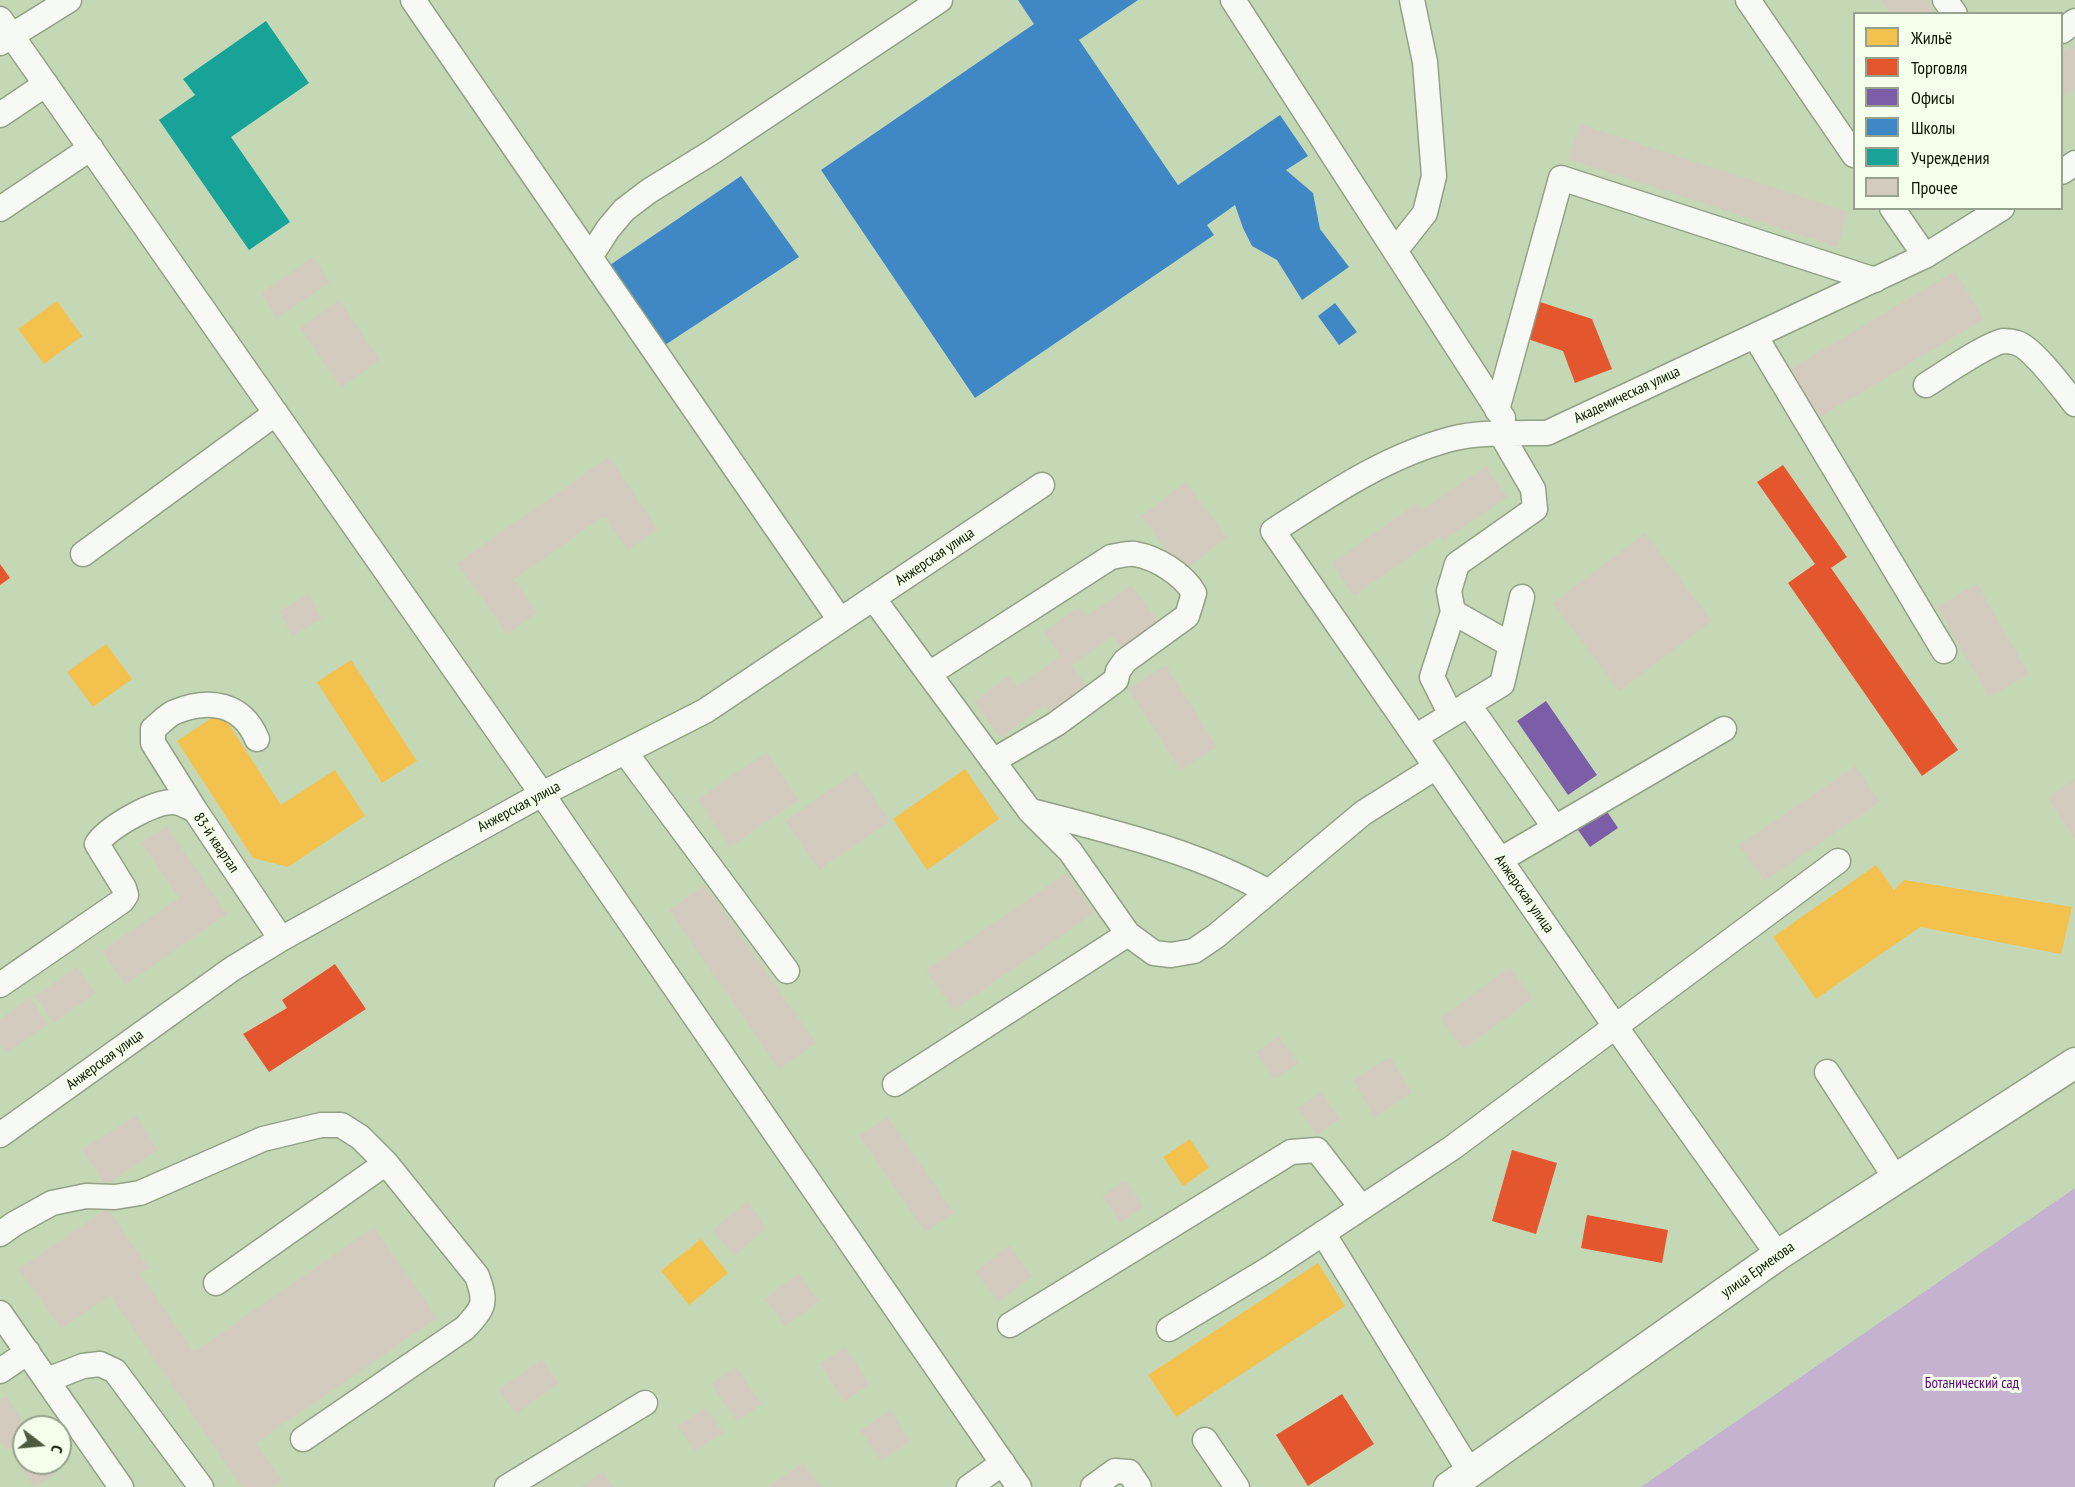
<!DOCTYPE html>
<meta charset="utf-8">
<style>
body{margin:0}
#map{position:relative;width:2075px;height:1487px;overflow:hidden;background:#c5d8b6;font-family:"PT Sans Narrow",sans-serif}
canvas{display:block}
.legend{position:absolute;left:1853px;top:12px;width:210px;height:198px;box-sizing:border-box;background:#f4ffec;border:2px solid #97a28e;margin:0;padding:8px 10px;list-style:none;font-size:18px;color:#0b1601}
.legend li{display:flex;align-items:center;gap:12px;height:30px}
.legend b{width:30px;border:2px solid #97a28e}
.north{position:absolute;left:12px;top:1415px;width:60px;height:60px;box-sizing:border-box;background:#f4ffec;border:2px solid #97a28e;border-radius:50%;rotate:106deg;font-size:16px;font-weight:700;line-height:24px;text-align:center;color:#0b1601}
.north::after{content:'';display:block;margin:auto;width:21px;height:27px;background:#4c5a40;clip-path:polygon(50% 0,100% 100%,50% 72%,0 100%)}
</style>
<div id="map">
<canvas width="2075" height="1487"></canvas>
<ul class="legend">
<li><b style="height:16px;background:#f2c14e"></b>Жильё</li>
<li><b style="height:16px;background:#e4572e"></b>Торговля</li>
<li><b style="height:16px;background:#7b5ea7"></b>Офисы</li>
<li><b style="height:16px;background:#3f88c5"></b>Школы</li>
<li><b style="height:16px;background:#17a398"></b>Учреждения</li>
<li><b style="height:16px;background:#d2cbbe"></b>Прочее</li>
</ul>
<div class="north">С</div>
</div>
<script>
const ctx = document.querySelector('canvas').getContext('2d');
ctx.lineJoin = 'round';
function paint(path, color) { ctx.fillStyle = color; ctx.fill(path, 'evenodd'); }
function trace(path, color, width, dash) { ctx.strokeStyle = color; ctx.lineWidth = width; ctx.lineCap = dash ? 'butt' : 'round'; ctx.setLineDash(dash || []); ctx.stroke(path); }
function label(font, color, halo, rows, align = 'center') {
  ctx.font = font + ' "PT Sans Narrow",sans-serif'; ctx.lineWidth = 6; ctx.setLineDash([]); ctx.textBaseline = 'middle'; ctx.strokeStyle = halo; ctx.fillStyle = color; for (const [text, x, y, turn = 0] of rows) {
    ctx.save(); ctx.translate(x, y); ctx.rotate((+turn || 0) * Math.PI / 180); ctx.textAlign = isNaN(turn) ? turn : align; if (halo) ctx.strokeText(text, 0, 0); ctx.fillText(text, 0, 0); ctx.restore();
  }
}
const green = new Path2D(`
 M2075,1188V1487H1641Z`);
const homes = new Path2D(`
 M57,301L82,336L44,364L18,329Z
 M106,644L132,679L93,707L67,672Z
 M351,660L417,761L382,783L317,682Z
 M221,712L281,805L335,770L365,816L288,867L253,858L177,741Z
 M965,769L999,819L927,870L893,819Z
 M1876,865L1894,890L1904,880L2072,907L2061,954L1920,927L1816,999L1773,937Z
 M1190,1139L1209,1168L1183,1186L1163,1157Z
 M701,1239L728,1273L689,1305L661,1271Z
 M1318,1263L1345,1306L1176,1417L1148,1375Z`);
const shops = new Path2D(`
 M1540,302L1592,319L1612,369L1575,383L1563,351L1528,339Z
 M1783,465L1847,557L1831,568L1958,750L1922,776L1788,583L1815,564L1757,482Z
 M0,564L10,578L0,585Z
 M335,964L366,1009L269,1072L243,1034L287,1008L282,1000Z
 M1512,1150L1557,1163L1536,1234L1492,1221Z
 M1587,1215L1668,1230L1662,1263L1581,1248Z
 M1342,1394L1374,1444L1308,1486L1276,1435Z`);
const offices = new Path2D(`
 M1546,701L1597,775L1568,795L1517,721Z
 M1606,810L1618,828L1590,847L1578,830Z`);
const schools = new Path2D(`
 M1018,0H1138L1079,40L1178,185L1280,115L1308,156L1286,170L1313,193L1320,229L1349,267L1302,300L1277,260L1252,246L1243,228L1235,205L1207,225L1214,235L975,398L821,170L1034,24Z
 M741,176L799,257L665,345L610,265Z
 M1335,303L1357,332L1339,345L1318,316Z`);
const public = new Path2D(`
 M266,21L309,83L231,137L290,222L249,250L159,120L195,95L183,79Z`);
const building = new Path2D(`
 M1881,0H1926L1936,14H1890Z
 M2075,44V88L2062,98V53Z
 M1580,124L1848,212L1837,247L1568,159Z
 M313,257L330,282L277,318L261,293Z
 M1955,271L1984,319L1817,419L1789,370Z
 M339,300L380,360L341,387L300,328Z
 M609,457L658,529L628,550L604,516L514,579L537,613L507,634L457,563Z
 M1486,466L1507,497L1443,541L1439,536L1354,596L1332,563L1417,503L1422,510Z
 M1186,482L1227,537L1182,572L1141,516Z
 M1645,533L1712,621L1619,691L1553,603Z
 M1977,584L2029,674L1989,697L1937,607Z
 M1131,585L1158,621L1121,648L1113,636L1072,665L1090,690L1053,717L1045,705L1000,738L974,701L1009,676L1017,687L1060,656L1044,632L1079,607L1086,617Z
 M309,594L322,619L292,636L279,611Z
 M1166,665L1217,747L1180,770L1128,688Z
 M767,752L799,800L730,847L698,799Z
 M1855,766L1880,802L1764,881L1739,845Z
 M856,772L890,821L819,870L785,821Z
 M2075,779V839L2047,798Z
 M166,826L227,914L125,985L102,951L179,898L141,843Z
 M1066,873L1094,913L954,1010L926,970Z
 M705,885L816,1043L779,1069L669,910Z
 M77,967L96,993L54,1023L35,996Z
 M1510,967L1533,998L1463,1049L1440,1018Z
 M30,998L48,1024L6,1053L0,1045V1019Z
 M1279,1036L1298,1063L1274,1079L1256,1052Z
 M1390,1057L1412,1092L1374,1118L1353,1079Z
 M1322,1092L1340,1119L1317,1135L1298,1108Z
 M136,1115L158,1150L105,1185L82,1150Z
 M888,1117L954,1213L925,1232L859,1136Z
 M1125,1180L1144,1207L1120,1223L1102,1196Z
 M748,1201L766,1229L734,1256L713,1230Z
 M107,1208L149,1268L140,1274L194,1352L374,1227L437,1318L256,1443L282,1480L273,1487H242L110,1295L61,1329L19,1269Z
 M1009,1245L1032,1276L999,1302L975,1272Z
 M798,1273L819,1301L785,1326L765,1299Z
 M845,1347L870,1385L844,1402L820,1364Z
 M542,1359L559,1383L516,1414L499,1390Z
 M736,1367L762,1404L737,1421L711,1384Z
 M6,1396L26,1427H24V1439L6,1450L0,1440V1400Z
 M706,1407L723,1433L695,1451L678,1426Z
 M890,1410L910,1441L881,1461L860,1430Z
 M24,1457V1463H50L56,1474L34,1487L17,1461Z
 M803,1462L821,1487H771L770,1486Z
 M603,1472L613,1487H581Z`);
const minor = new Path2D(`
 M413,0L840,620
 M1233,0L1503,418
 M1748,0L1854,155
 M1945,0L1955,14
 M0,19L542,794L1019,1487
 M2062,31L2075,21
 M0,43L69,0
 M0,115L46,84
 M2062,172L2075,163
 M0,209L91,148
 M1395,251L1425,213L1434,176L1425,62L1412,0
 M1925,256L2002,208
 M590,257L608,229L624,210L649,191L712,152L940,0
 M1755,336L1944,651
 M1926,385C1942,375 1987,344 2003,341C2006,341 2014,342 2017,343C2034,349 2063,389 2075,404
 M1497,410L1561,178L1875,280
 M1501,434L1533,489L1535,509L1457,564L1449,591L1453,612L1511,645
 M83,554L276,413
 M873,598L1030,811L1070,851L1128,934L1154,953L1171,955L1194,951L1216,936L1363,813L1436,767
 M929,674L1111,557C1119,556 1128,553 1135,554C1157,558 1183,574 1194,593L1187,616L1125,661L1118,671L1116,680L1056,724L993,761
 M1468,704L1555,828
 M1451,715L1432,677L1453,612
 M1415,737L1502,684L1522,597
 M625,752L787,971
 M195,810L153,743V729C160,724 167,715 175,712C209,698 242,703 257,739
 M1032,811C1113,832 1194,851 1267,891
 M1500,860L1724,729
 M0,985L122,901L126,895L124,888L97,844C108,827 153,802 173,802C180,802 188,807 195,810L281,939
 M1827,1072L1896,1179
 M895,1084L1128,934
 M0,1135L232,969L281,939L542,794L705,711L1042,485
 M1323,1233L1470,1472
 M0,1234L14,1224L52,1203L86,1196L115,1197L140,1193L263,1139L321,1125H341L360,1137L386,1163L477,1276C487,1304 484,1307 465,1328L303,1439
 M1778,1255L1615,1026L1273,531C1329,495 1386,456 1451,439C1478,432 1520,433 1547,433L1925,256L1892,208
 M216,1283L386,1163
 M0,1313L121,1487
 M1010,1325L1291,1152L1317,1150L1361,1207
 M1169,1329L1272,1267L1452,1148L1838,861
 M0,1371L28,1352
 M47,1380L83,1366L100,1364L115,1371L201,1487
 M1205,1440L1237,1487
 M507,1487L645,1403
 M969,1487L1003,1463
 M1093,1487L1115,1471L1129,1472L1139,1487`);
const major = new Path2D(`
 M1449,1487L1778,1255L2075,1063`);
const streetNames = [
 ["Академическая улица",1627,395,-25],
 ["Анжерская улица",935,557,-34],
 ["Анжерская улица",519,807,-28],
 ["83-й квартал",216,843,56],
 ["Анжерская улица",1524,894,55],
 ["Анжерская улица",105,1060,-36],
 ["улица Ермекова",1758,1270,-35]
];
const parkNames = [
 ["Ботанический сад",1972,1384]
];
paint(green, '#c4b2d0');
paint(homes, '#f2c14e');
paint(shops, '#e4572e');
paint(offices, '#7b5ea7');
paint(schools, '#3f88c5');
paint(public, '#17a398');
paint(building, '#d2cbbe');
trace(minor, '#92a186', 27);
trace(major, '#92a186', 33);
trace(minor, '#f6f9f4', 24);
trace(major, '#f6f9f4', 30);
label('15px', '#0b1601', '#f4ffec', streetNames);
label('15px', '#59027d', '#f4ffec', parkNames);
</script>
